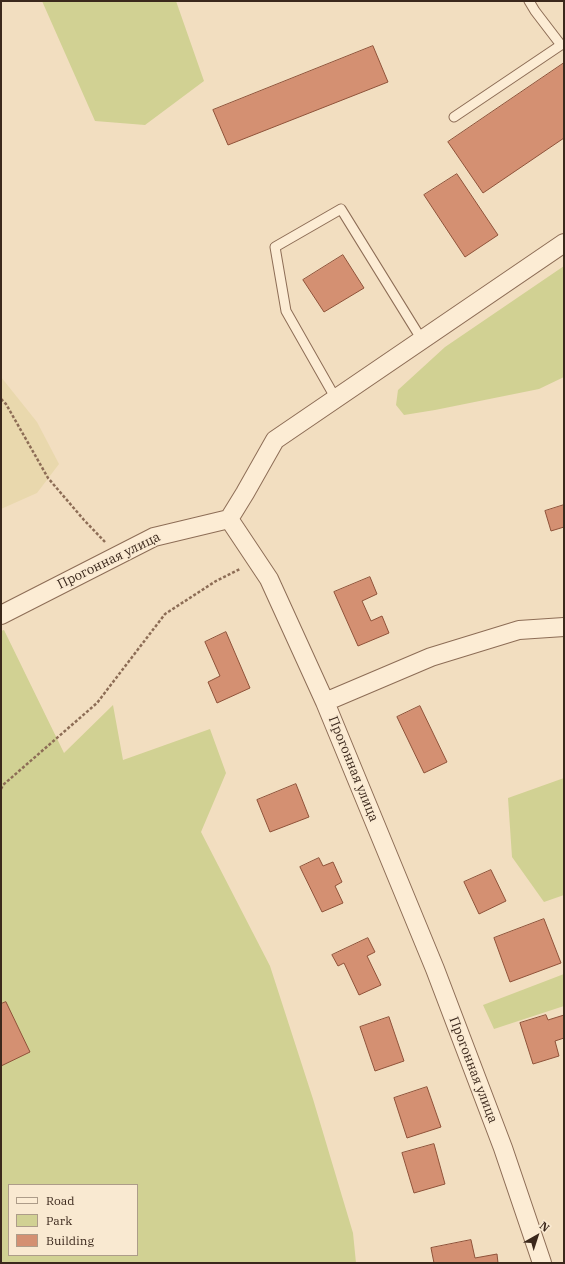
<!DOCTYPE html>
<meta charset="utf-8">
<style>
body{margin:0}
#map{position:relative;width:565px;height:1264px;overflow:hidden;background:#f2dec0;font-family:"IBM Plex Serif",serif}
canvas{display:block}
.frame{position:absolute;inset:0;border:2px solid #3b281c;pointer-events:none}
.legend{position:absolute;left:8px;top:1184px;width:130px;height:72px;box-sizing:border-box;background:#f9e9d1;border:1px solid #ad9c89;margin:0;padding:5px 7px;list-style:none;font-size:12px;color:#3b281c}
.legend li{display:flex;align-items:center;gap:8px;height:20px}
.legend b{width:20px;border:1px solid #ad9c89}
.north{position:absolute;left:517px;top:1216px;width:40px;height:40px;-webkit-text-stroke:3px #f9e9d1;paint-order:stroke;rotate:39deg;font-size:11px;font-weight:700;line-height:16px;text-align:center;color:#3b281c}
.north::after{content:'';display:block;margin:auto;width:14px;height:18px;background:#3b281c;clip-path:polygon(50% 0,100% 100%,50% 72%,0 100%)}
</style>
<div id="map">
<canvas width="565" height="1264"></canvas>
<div class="frame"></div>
<ul class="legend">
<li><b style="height:5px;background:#fcecd4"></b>Road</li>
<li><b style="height:11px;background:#d1d193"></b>Park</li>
<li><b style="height:11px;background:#d49072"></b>Building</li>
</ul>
<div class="north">N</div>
</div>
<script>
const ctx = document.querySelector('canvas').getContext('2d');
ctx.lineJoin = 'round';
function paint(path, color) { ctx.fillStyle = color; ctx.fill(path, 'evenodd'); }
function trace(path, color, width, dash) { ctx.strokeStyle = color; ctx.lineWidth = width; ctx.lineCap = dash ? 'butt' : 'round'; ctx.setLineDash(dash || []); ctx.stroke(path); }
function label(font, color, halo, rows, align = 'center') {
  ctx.font = font + ' "IBM Plex Serif",serif'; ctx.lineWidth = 3; ctx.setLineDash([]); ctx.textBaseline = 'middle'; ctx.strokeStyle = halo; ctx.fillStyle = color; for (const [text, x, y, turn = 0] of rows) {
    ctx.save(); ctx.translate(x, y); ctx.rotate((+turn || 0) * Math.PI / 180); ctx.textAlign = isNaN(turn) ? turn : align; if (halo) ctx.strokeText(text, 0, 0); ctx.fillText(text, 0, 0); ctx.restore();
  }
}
const farmland = new Path2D(`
 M1,377L37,422L59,464L37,493L1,509Z`);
const green = new Path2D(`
 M42,1H176L204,81L145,125L95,121Z
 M564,266V377L539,389L435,410L404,415L396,405L398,390L445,347Z
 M4,630L64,753L113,705L123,760L210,729L226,773L201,832L270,966L313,1099L353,1233L356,1263H1V631ZM9,1185H137V1255H9Z
 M564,778V895L544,902L512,857L508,798Z
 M564,974V1006L494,1029L483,1005Z`);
const building = new Path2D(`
 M373,46L388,82L228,145L213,110Z
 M564,63V138L483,193L448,142Z
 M457,174L498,235L465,257L424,195Z
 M343,255L364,288L324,312L303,280Z
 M564,505V527L551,531L545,511Z
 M370,577L377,594L362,601L371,621L382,616L389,633L358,646L334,592Z
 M226,632L250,688L217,703L208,682L220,676L205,642Z
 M420,706L447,762L424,773L397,717Z
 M296,784L309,817L270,832L257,800Z
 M319,858L323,866L333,862L342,882L335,886L343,903L322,912L300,867Z
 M491,870L506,901L479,914L464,882Z
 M544,919L561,963L510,982L494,938Z
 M368,938L375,952L367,956L381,985L359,995L344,963L338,966L332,955Z
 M6,1002L30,1052L1,1066V1004Z
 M546,1015L548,1020L564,1015V1038L555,1041L559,1056L533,1064L520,1023Z
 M389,1017L404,1061L375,1071L360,1027Z
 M427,1087L441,1127L407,1138L394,1098Z
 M434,1144L445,1184L414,1193L402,1153Z
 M471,1240L475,1258L497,1254L498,1263H434L431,1248Z`);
const path = new Path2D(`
 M1,399L6,404L48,478L84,520L105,542
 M1,789L3,785L97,703L165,614L216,581L240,569`);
const lane = new Path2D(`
 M454,117L561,45L535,11L529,1
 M336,399L286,311L275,247L341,209L422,340`);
const street = new Path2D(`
 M229,519L269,579L325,702L435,969L503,1148L542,1263
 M229,519L245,493L275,440L564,243
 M1,615L154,537L229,519
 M325,702L431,657L519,630L564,627`);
const streetNames = [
 ["Прогонная улица",109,561,-26],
 ["Прогонная улица",353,769,68],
 ["Прогонная улица",473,1070,69]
];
paint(farmland, '#e9d8ad');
paint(green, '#d1d193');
paint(building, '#d49072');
trace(building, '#8f5239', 1);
trace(lane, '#8d6d56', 11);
trace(street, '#8d6d56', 20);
trace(path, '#8d6d56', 2.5, [3, 2]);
trace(lane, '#fcecd4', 9);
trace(street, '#fcecd4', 18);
label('13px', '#3b281c', '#f9e9d1', streetNames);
</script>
